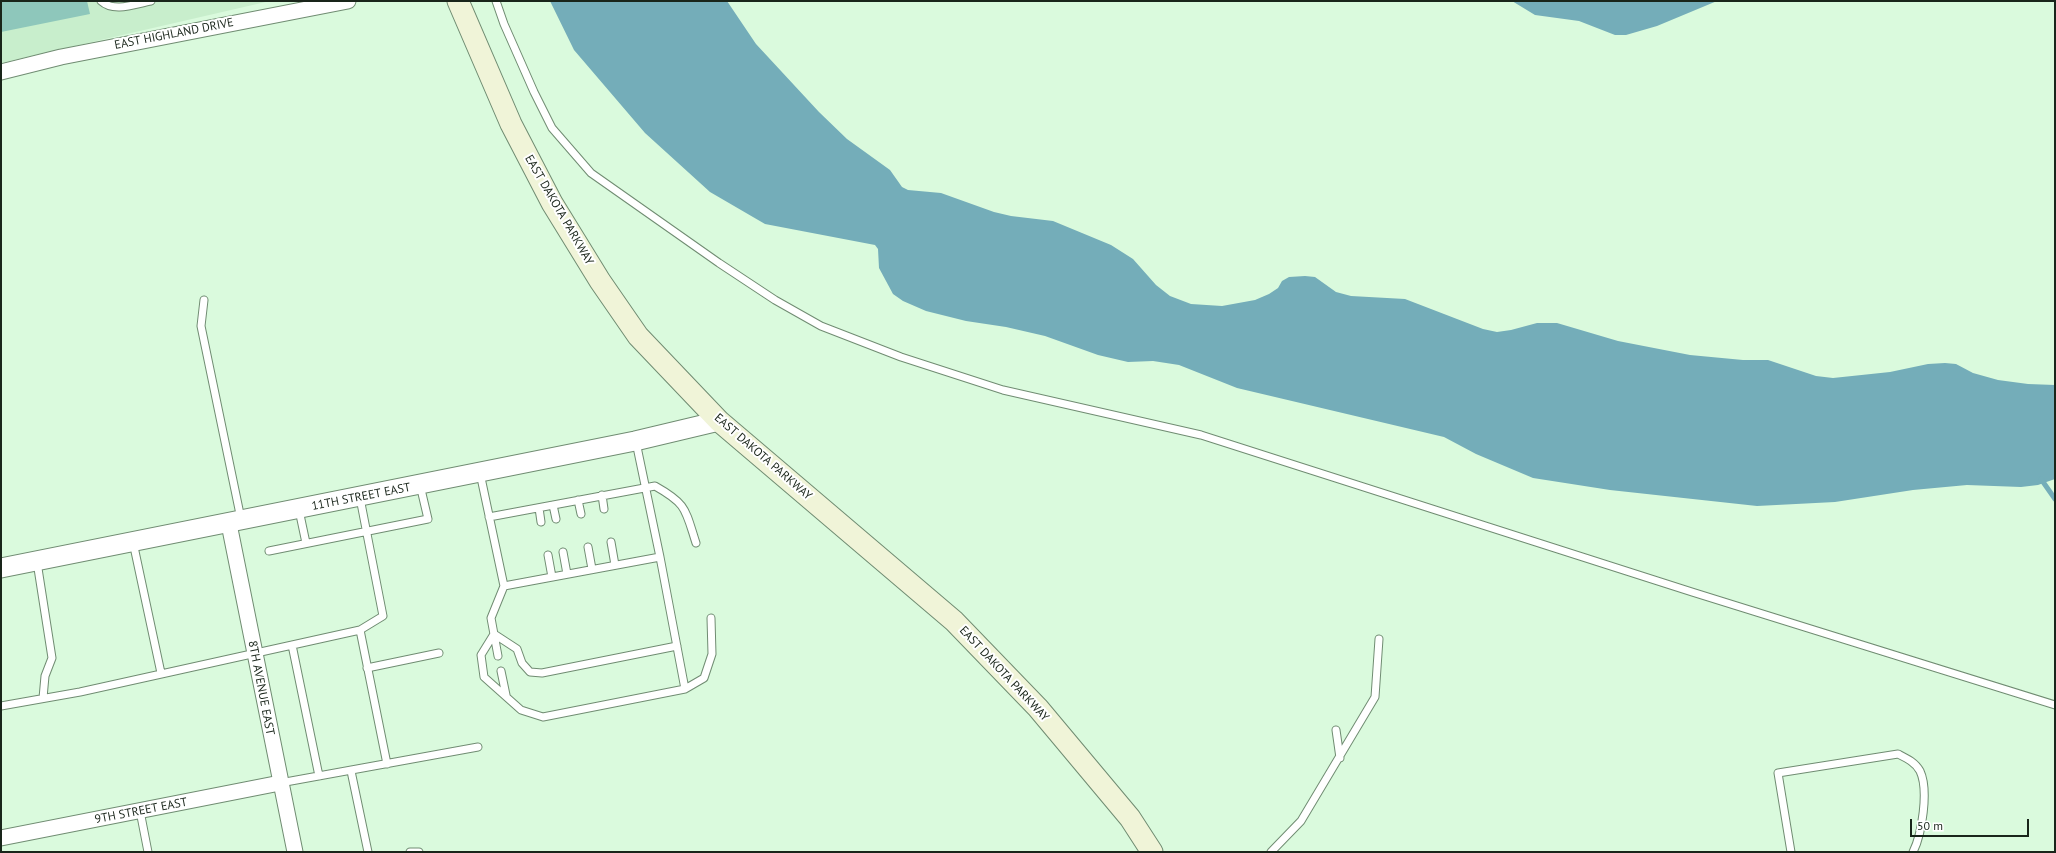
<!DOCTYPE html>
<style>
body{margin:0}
#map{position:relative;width:2056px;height:853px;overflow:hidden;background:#dafadd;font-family:"PT Sans",sans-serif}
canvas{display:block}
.frame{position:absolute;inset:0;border:2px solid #19251a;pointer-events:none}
.scale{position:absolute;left:1910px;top:819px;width:119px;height:18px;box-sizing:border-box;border:2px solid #19251a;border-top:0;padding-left:5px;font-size:12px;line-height:14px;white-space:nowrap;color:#19251a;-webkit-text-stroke:3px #fff;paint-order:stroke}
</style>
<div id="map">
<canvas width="2056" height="853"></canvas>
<div class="frame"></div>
<div class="scale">50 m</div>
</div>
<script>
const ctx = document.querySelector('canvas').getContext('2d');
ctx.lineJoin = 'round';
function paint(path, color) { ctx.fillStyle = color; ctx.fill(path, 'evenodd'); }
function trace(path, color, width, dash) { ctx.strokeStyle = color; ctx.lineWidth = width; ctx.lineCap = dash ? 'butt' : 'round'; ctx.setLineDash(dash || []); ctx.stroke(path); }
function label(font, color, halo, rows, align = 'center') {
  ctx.font = font + ' "PT Sans",sans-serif'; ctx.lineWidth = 4; ctx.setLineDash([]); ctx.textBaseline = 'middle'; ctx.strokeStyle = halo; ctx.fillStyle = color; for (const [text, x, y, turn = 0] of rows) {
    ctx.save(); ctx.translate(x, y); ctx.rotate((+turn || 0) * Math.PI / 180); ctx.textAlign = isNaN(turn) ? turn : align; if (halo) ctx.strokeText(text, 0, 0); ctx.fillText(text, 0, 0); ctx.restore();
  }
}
const built = new Path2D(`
 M1,1H270L1,63Z`);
const water = new Path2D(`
 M550,1H727L756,44L819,112L847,139L890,170L902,187L908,190L941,193L994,212L1011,216L1053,221L1111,245L1133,259L1156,285L1170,296L1191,304L1222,306L1255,300L1269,294L1278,288L1282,281L1289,277L1305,276L1315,277L1336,292L1351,296L1405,299L1483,329L1497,332L1511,330L1537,323H1557L1618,341L1690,355L1743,360H1768L1816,376L1833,378L1890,372L1928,364L1945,363L1956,364L1973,373L1998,380L2028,384L2055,385V479L2038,485L2021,487L1967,485L1913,490L1835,502L1757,506L1610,490L1533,478L1476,454L1444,437L1237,388L1179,365L1153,361L1128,362L1098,355L1045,336L1006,327L966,321L926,311L903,301L893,294L879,268L878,249L875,245L765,224L710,192L645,133L574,50Z
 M1512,1H1717L1657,26L1626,35H1615L1579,21L1535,15Z`);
const stream = new Path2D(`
 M2041,479L2055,499`);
const building = new Path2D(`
 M1,1H87L90,14L1,32Z`);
const service = new Path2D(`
 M101,1C114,13 135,4 151,1
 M496,1L504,24L534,92L552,128L591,173L719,263L775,300L821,326L901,357L1003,390L1201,435L1692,592L2055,705
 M204,300L201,326L241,519
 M480,473L504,586L660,557L636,442
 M602,495L604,509
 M578,500L581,514
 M553,505L556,519
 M539,508L541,522
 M299,510L306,543
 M489,517L655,486C687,504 685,509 696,543
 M133,542L161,673
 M611,542L615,565
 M588,547L592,569
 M269,551L428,519L420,485
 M563,552L567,574
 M548,555L552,577
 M660,557L685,689L543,717L521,710L484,677L481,655L494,634L517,649L522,663L530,672L542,673L677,646
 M37,562L52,658L45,676L43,698
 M360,630L387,764
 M292,645L319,776
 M498,656L491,618L504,586
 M367,668L439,653
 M501,671L506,695
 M685,689L704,678L712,654L711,618
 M1,706L80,692L360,630L383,616L360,498
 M1336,730L1340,758
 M351,771L368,852
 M280,783L478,747
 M140,811L148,852
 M410,852H419
 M1271,852L1301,821L1375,697L1379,639
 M1791,852L1778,773L1898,754C1906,758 1915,762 1920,771C1929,790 1922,834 1913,852`);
const minor = new Path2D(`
 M1,72L61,57L348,1
 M229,524L295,852
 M1,838L280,783`);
const tertiary = new Path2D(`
 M1,568L635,441L719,421`);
const secondary = new Path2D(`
 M458,1L511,124L552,203L600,281L638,336L719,421L954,621L1038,708L1130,818L1152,852`);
const streetNames = [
 ["EAST HIGHLAND DRIVE",174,34,-11],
 ["EAST DAKOTA PARKWAY",559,210,60],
 ["EAST DAKOTA PARKWAY",763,457,41],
 ["11TH STREET EAST",361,497,-11],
 ["EAST DAKOTA PARKWAY",1004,674,47],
 ["8TH AVENUE EAST",261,688,79],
 ["9TH STREET EAST",141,811,-11]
];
paint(built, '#c8eecc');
paint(water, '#74adb9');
trace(stream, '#74adb9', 5);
paint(building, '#8ec7bb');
trace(service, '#708c72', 9);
trace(minor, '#708c72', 17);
trace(tertiary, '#708c72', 21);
trace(secondary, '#708c72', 23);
trace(service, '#fff', 7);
trace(minor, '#fff', 15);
trace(tertiary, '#fff', 19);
trace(secondary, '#f0f4d8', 21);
label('12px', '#19251a', '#fff', streetNames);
</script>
